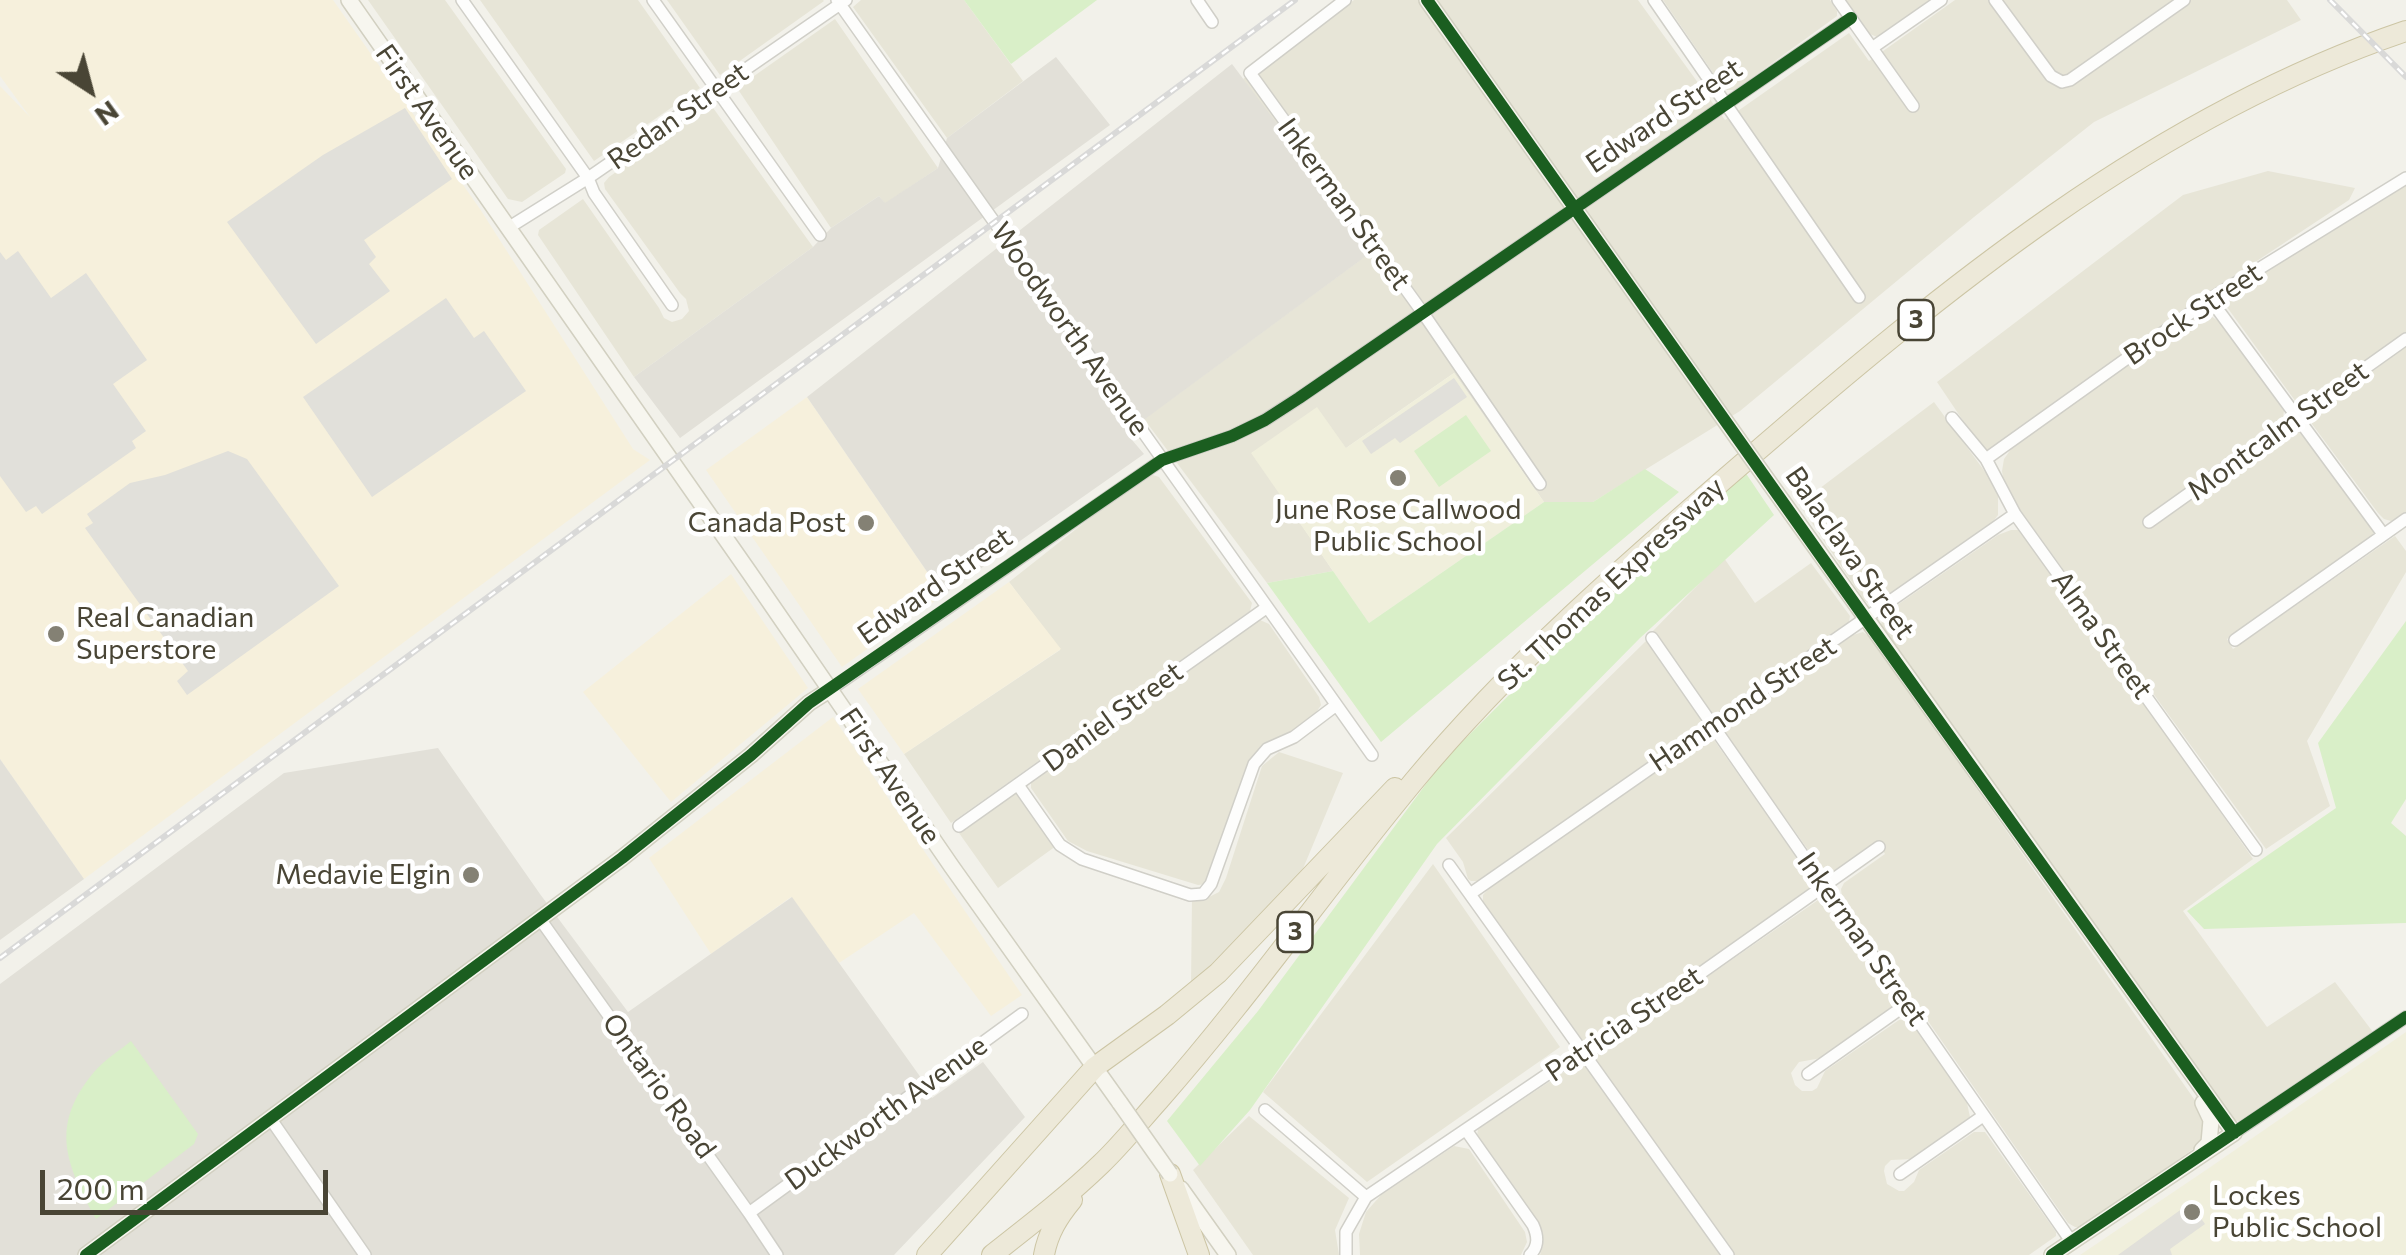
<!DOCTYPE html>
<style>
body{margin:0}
#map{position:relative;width:2406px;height:1255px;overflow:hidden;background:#f2f1ea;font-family:Commissioner,sans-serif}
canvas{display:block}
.north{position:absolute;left:40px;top:40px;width:100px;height:100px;-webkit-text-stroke:8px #fff;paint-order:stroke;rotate:144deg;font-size:28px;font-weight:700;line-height:40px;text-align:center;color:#494535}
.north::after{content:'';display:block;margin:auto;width:35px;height:45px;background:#494535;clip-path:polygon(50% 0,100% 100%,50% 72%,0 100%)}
.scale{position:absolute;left:40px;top:1170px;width:288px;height:45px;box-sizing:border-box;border:5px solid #494535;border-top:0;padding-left:12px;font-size:30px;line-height:35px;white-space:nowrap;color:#494535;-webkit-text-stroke:8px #fff;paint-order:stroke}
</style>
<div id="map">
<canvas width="2406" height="1255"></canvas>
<div class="north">N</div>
<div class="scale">200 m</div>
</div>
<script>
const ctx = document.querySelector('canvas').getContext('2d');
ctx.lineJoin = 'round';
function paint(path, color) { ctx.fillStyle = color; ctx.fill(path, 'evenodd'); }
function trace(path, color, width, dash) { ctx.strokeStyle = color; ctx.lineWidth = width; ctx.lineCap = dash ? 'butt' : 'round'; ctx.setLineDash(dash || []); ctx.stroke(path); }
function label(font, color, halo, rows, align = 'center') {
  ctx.font = font + ' Commissioner,sans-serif'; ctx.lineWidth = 9; ctx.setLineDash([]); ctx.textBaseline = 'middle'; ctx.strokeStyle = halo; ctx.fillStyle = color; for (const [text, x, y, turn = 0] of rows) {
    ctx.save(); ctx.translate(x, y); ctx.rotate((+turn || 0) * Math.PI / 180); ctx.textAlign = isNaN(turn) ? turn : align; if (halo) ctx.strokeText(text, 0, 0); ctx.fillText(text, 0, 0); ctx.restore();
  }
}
const residential = new Path2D(`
 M368,0H445L566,169L565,173L522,202L508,199Z
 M480,0H638L700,88L594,161Z
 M667,0H823L824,1L720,75Z
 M861,0H964L1023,81L947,138L853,7Z
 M1354,0H1638L1725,120L1849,33L1869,61L1955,0H2287L2301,20L2094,122L1974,217L1740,411L1593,502H1544L1454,373L1346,448L1252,452L1333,571L1267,583L1144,419L1367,255L1243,79Z
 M1663,0H1830L1837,11V16L1735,90H1727L1722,86Z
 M1845,0H1932L1877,37L1870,34Z
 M835,19L938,168L885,204L879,196L831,228L737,88Z
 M711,105L813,247L634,377L538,235L539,230L583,199L659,308L664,318L672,322L682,319L689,311L686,299L680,293L605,189L604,183L609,177Z
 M2268,171L2355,188L2349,200L2207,294L1990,450L1986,451L1980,446L1937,382L2183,195Z
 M2406,174V337L2312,403L2303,404L2296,402L2224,303V296Z
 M2202,315L2211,316L2221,323L2284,411L2282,423L2144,522L2149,529L2293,428L2302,427L2376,526L2370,541L2227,639L2233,649L2395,536L2406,551V572L2307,741L2330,806L2266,849L2012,499L2004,484L2002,471L2004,459L2011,449L2194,318Z
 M2406,347V516L2398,521H2391L2384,519L2378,513L2312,424L2311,418L2314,413Z
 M1934,402L1991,480L1998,496V515L1987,530L1876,604L1871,605L1864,600L1799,504Z
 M1147,473L1159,477L1252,603L1250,611L951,823L904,754L1060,650L1009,582Z
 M2011,530H2020L2031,539L2253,859L2183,911L2267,1027L2335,982L2376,1036L2251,1121H2233L1881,625L1883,615L1998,535Z
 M1724,558L1755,603L1811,563L1850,616L1849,622L1716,715L1709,712L1652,632Z
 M1260,620L1269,624L1319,697L1321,705L1315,714L1250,763L1207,884L1198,885L1087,851L1068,841L1031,788V781L1253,622Z
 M1863,632L1871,638L2206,1116L2203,1142L2083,1227H2075L2068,1223L1842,897L1841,889L1844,883L1885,854L1879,844L1833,875L1824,872L1726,735L1725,728L1727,723L1853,635Z
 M1647,640L1704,719L1702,726L1481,881H1471L1468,879L1463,862L1446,838Z
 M1706,738L1714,740L1812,879V889L1592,1044H1584L1483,903V895L1491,886Z
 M1279,752L1343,773L1302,871L1212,971L1191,986L1192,898L1205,899L1219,892L1226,878L1262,766Z
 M1018,792L1056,846L998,888L959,833Z
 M1433,864L1560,1047L1367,1182L1263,1092Z
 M1821,898L1831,904L1894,996L1896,1004L1891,1011L1821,1058L1799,1062L1791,1073L1795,1085L1802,1091H1812L1817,1088L1825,1071L1899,1020H1908L1914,1024L1967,1103L1970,1117L1914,1159L1891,1160L1885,1166L1884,1171L1887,1184L1899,1191H1904L1914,1182L1919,1170L1974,1132H1985L2056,1232V1236L2029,1255H1734L1595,1061L1600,1051Z
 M1579,1062L1585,1066L1720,1255H1540L1543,1246L1542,1235L1477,1136L1478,1129Z
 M1249,1116L1349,1198L1335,1230L1339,1255H1253L1193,1170Z
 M1454,1146L1469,1149L1525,1232L1527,1242L1521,1255H1360L1359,1234L1366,1212L1381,1195Z`);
const commercial = new Path2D(`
 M0,0H333L480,209L633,449L650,460L84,879L0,759V86L30,117L0,76Z
 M807,397L943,595L842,667L706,470Z
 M731,574L808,688L671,802L583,692Z
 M1009,582L1061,649L904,754L858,689Z
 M833,717L1022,995L991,1016L914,913L839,963L791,897L711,954L649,858Z`);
const industrial = new Path2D(`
 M1056,57L1110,125L680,438L634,377L813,247L831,228L879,196L885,203L938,168L947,138Z
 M1232,64L1373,251L1126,433L1144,454L943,595L807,397Z
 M438,748L540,894L628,1012L792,897L919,1075L932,1098L983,1062L1025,1117L894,1255H0V984L284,773Z
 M0,759L84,879L0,940Z`);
const education = new Path2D(`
 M1454,373L1544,502L1369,623L1251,453L1317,407L1346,448Z
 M2406,1032V1255H2080L2209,1168Z`);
const green = new Path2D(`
 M964,0H1097L1011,64Z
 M1466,415L1491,451L1439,487L1414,451Z
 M1645,469L1679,492L1381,742L1267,583L1333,571L1369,623L1544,502H1593Z
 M1745,472L1774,515L1640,638L1437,844L1250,1110L1200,1166L1167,1121L1258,1011L1443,761L1557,647Z
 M2406,621V799L2391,823L2406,836V923L2204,929L2187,911L2336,808L2318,743Z
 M131,1041L198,1134L194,1144L96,1219C66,1164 49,1126 94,1072C104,1060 119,1051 131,1041Z`);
const parking = new Path2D(`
 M405,108L452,179L364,240L376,257L369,264L390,291L316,344L227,222L323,155Z
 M18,251L51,298L86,273L147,360L113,384L146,431L132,441L136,448L42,514L36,506L26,512L0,476V252L6,260Z
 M446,298L474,338L484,331L526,391L372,497L303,397Z
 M1454,378L1467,397L1400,443L1395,438L1371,454L1362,441Z
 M228,451L247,459L339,586L187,695L177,681L188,671L85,528L93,523L87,514L130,483L165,475Z
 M2190,1203L2205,1224L2170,1249L2172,1255H2118Z`);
const street = new Path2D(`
 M462,0L588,178L594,193L672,305
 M653,0L820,235
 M837,0L1372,755
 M1197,0L1212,22
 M1345,0L1250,73L1423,313L1540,484
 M1654,0L1859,297
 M1838,0L1913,106
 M1995,0L2051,76L2062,82L2070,80L2184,0
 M1872,48L1941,0
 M508,228L588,178L846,0
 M2210,299L2383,534
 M1952,418L1986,459L2015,514L2256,850
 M1986,459L2210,299L2406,178
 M2149,522L2406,339
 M1652,638L2071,1241
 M2235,640L2406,519
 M831,689L1162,460L1232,436L1265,420L1299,398L1851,18
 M1018,785L1060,845L1082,859L1190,895L1203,894L1211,884L1254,764L1267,749L1294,737L1335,706
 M959,826L1266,608
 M1449,865L1728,1255
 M1470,894L2015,514
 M540,919L749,1213L777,1255
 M1808,1074L1907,1004
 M1265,1110L1366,1197
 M270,1118L365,1255
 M1466,1130L1533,1225C1538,1236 1539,1246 1530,1255
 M2234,1133L2406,1017
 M1900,1174L1983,1116
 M749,1213L1022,1014
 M1346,1255V1232L1366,1197L1567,1061L1585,1055L1879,847`);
const secondary = new Path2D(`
 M349,0L749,572L952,867L1120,1103
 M1427,0L1738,439
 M1783,502L2234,1133L2052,1255
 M2202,1150L2209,1143L2211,1120L2203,1103
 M1181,1189L1228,1255
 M86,1255L622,858L751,755L809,703L831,689`);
const highway = new Path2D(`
 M1170,1174L1199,1255
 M927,1255L1095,1067L1167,1015L1218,973L1395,788
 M992,1255C1029,1226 1068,1196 1101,1164C1122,1144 1140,1121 1159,1100C1249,998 1327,886 1414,781C1511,664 1627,563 1742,464C1942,291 2152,117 2406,31
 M1044,1255C1048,1233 1058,1217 1072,1200`);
const rail = new Path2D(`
 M2330,0L2406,77
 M0,958L1295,0`);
const secondaryBridge = new Path2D(`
 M1738,439L1783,502
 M1120,1103L1170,1174`);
const cycleway = new Path2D(`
 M1427,0L1872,628L2234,1133
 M86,1255L622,858L751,755L809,703L1162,460L1232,436L1265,420L1299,398L1851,18
 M2052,1255L2406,1017`);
const markers = [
 [1398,478,10,"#848174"],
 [866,523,10,"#848174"],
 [56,634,10,"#848174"],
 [471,875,10,"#848174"],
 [2192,1212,10,"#848174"]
];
const shields = [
 [1916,320,35],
 [1295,932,35]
];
const shieldNames = [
 ["3",1916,320],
 ["3",1295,932]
];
const streetNames = [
 ["First Avenue",427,112,55],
 ["Redan Street",678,116,-35],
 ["Edward Street",1664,116,-34],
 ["Inkerman Street",1344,204,54],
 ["Brock Street",2193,314,-34],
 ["Woodworth Avenue",1070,329,55],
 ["Montcalm Street",2278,431,-36],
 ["Balaclava Street",1850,553,55],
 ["St. Thomas Expressway",1611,584,-43],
 ["Edward Street",935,586,-35],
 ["Alma Street",2102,635,54],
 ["Hammond Street",1743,704,-34],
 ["Daniel Street",1113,717,-36],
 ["First Avenue",890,776,56],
 ["Inkerman Street",1862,939,55],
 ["Patricia Street",1624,1024,-34],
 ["Ontario Road",659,1086,54],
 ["Duckworth Avenue",886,1113,-36]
];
const poiNames = [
 ["June Rose Callwood",1398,510,"center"],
 ["Public School",1398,542,"center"],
 ["Canada Post",846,523],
 ["Real Canadian",76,618,"left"],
 ["Superstore",76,650,"left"],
 ["Medavie Elgin",451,875],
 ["Lockes",2212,1196,"left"],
 ["Public School",2212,1228,"left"]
];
paint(residential, '#e7e5d7');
paint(commercial, '#f6f0dc');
paint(industrial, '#e2e0d8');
paint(education, '#f0efdc');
paint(green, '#d9efc8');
paint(parking, '#e1e0da');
trace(street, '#d0cfc8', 14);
trace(secondary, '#d2d0c1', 18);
trace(highway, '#ccc5a4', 22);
trace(street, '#fdfdfc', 11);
trace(secondary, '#f7f6ef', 15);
trace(highway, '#ede9d9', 20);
trace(rail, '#d9d9d8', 6);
trace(rail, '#fff', 2.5, [8]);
trace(secondaryBridge, '#d2d0c1', 18, []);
trace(secondaryBridge, '#f7f6ef', 15);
trace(cycleway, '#1b5e20', 12);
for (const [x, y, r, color] of markers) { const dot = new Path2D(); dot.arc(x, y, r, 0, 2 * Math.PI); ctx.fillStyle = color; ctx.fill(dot); trace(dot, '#fff', 4); }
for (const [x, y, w] of shields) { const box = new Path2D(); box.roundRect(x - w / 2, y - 20, w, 40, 8); ctx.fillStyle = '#fff'; ctx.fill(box); trace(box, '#494535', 2.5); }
label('bold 25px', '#494535', null, shieldNames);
label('28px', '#494535', '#fff', streetNames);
label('28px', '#494535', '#fff', poiNames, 'right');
</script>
